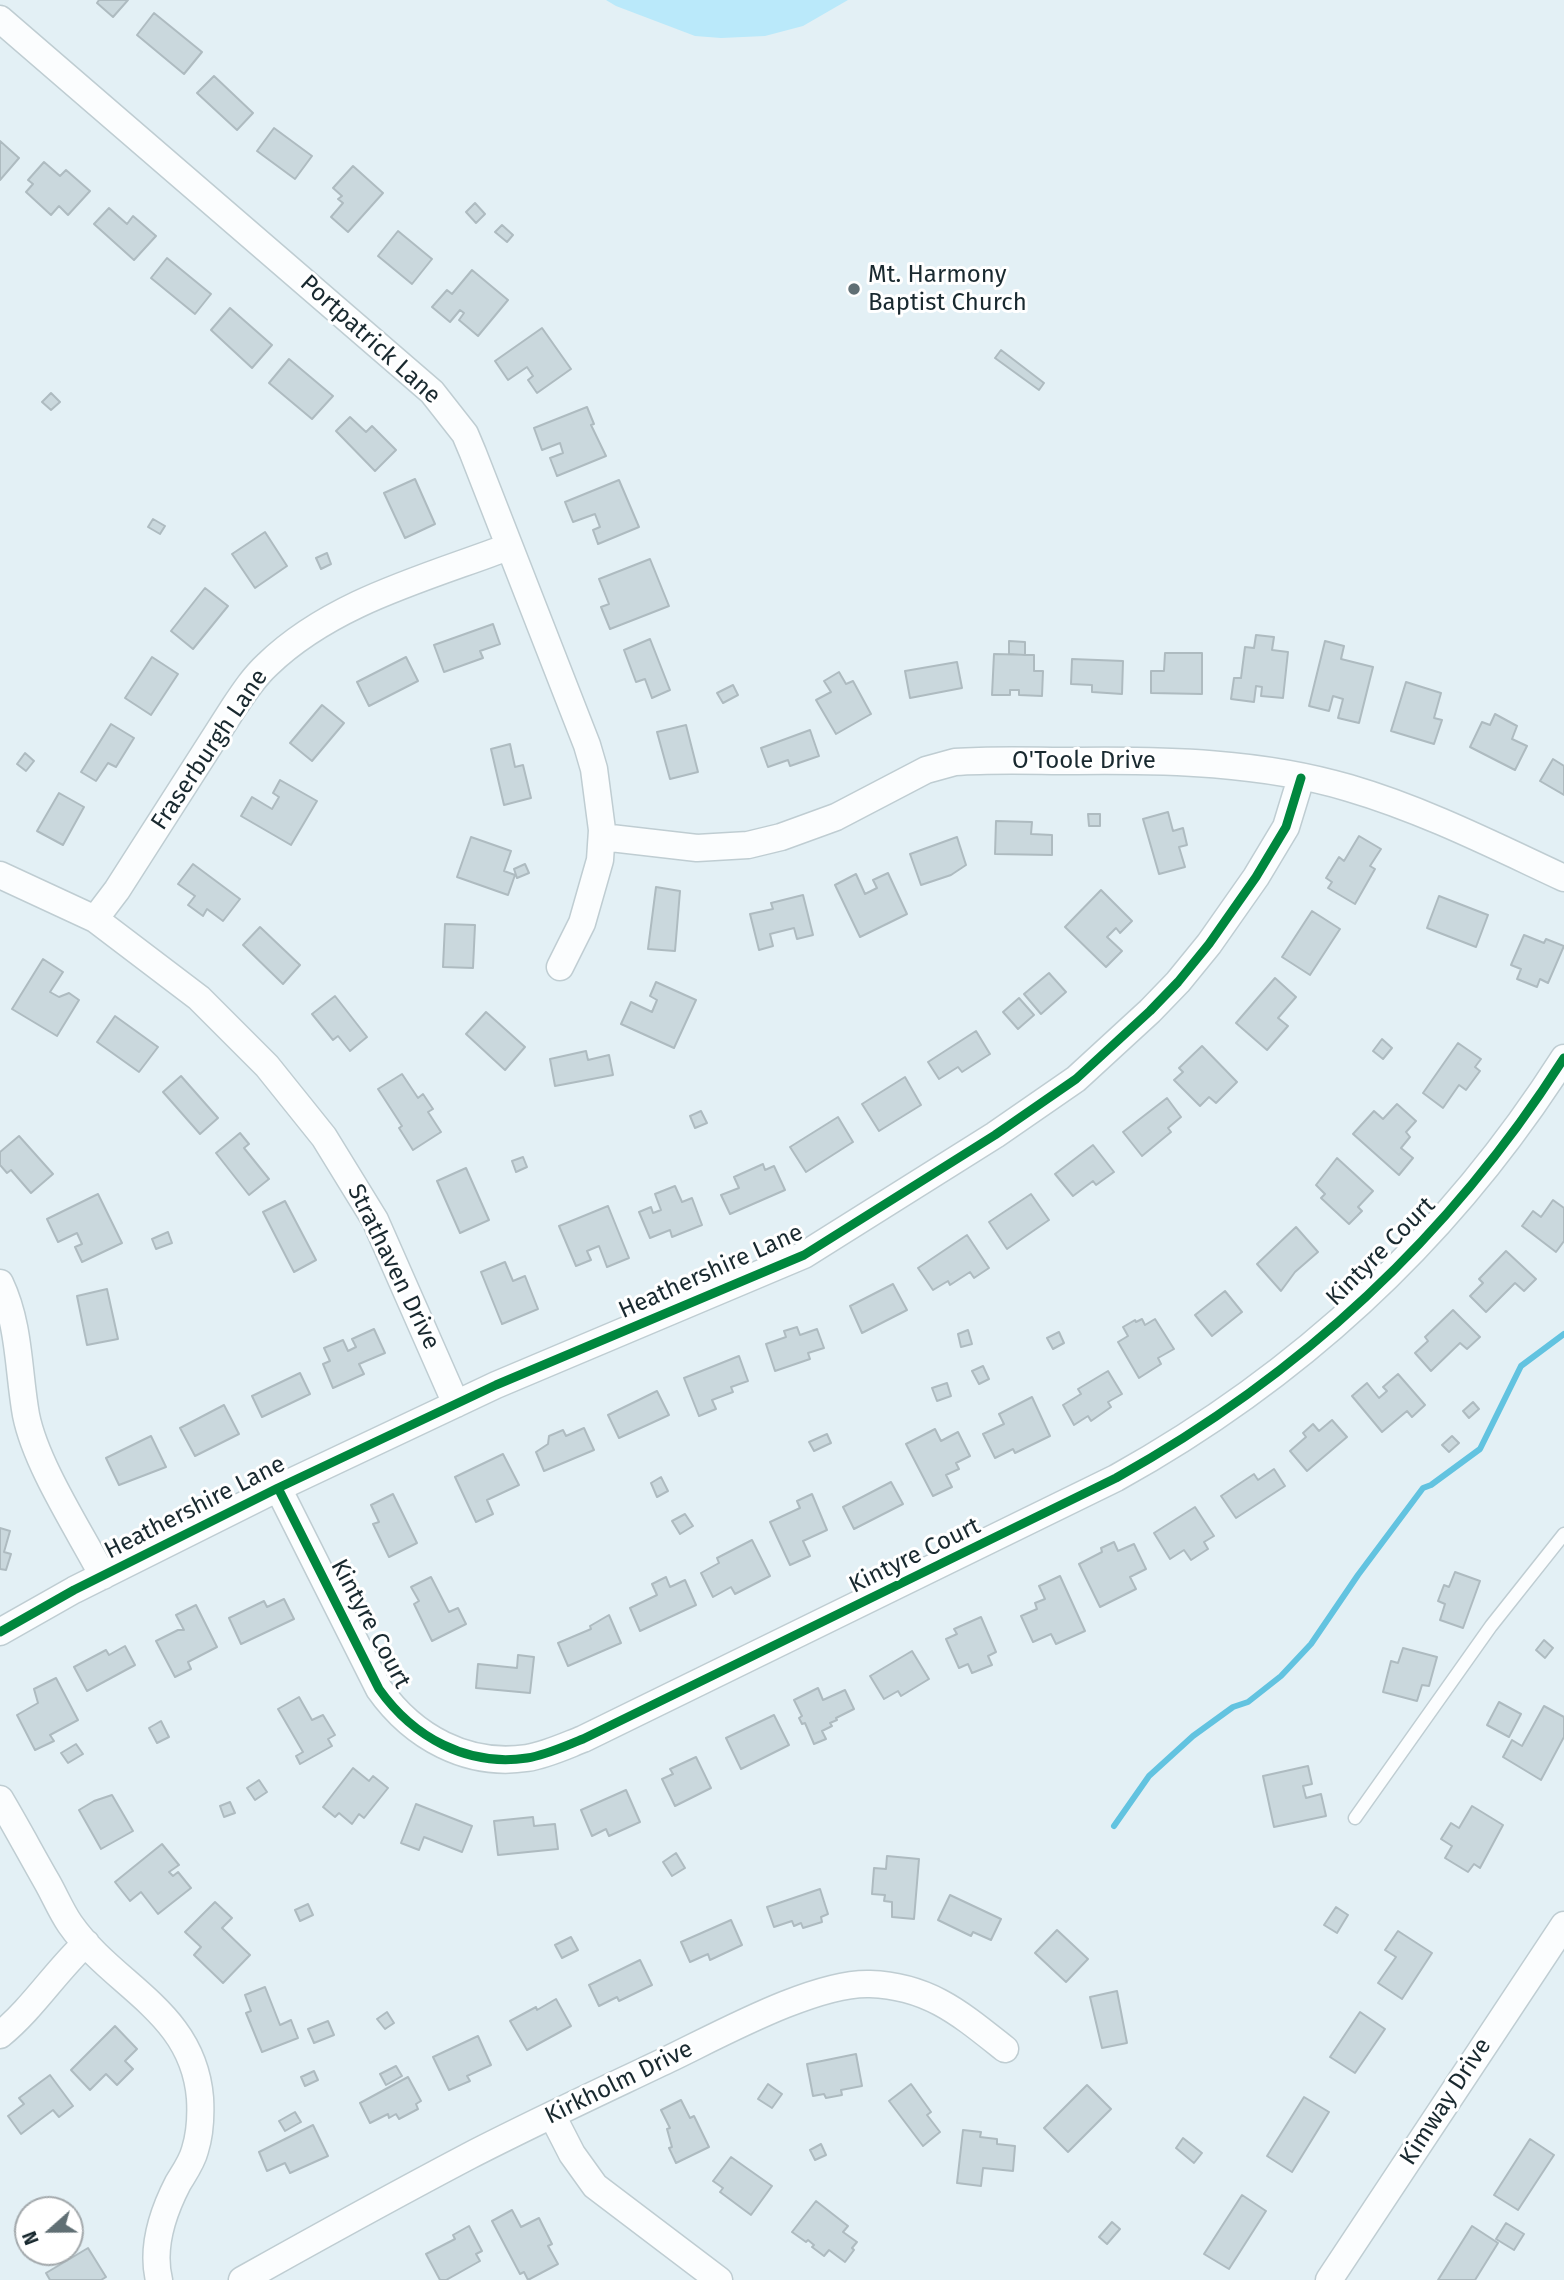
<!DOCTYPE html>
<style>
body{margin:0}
#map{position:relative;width:1564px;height:2280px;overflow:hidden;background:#e3f0f5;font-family:"Fira Sans",sans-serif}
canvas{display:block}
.north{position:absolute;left:14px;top:2196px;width:70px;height:70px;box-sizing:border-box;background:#fff;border:2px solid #a3a9ac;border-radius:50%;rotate:249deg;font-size:19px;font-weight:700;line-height:28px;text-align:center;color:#19292f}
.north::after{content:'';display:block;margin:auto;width:24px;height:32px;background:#606f74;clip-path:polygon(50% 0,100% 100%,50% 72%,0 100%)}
</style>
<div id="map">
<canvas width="1564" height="2280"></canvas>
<div class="north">N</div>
</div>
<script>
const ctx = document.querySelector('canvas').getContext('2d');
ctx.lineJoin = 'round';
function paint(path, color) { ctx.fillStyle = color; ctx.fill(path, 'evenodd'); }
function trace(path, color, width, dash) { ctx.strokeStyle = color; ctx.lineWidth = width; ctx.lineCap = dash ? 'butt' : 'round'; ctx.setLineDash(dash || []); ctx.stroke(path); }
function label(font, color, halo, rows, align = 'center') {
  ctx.font = font + ' "Fira Sans",sans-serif'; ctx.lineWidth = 6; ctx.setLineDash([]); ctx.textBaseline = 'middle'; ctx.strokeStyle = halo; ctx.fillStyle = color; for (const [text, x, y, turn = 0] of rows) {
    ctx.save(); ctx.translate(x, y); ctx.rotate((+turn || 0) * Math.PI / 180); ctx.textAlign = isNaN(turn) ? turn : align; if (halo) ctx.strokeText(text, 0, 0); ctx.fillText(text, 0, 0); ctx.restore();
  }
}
const green = new Path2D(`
 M606,0H848L803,26L765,36L721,38L695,36L616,6Z`);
const stream = new Path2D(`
 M1114,1826L1149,1776L1193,1736L1233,1707L1248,1702L1281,1676L1311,1644L1358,1575L1423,1488L1431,1485L1480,1449L1521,1366L1564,1334`);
const building = new Path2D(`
 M99,0H128L113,17L97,3Z
 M154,13L202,52L184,74L137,35Z
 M214,76L253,113L237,130L197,93Z
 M274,128L312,156L295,179L257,151Z
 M0,141L19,158L0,180Z
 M44,162L60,176L66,170L90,191L68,215L59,206L51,215L26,192L33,184L28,180Z
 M353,166L383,193L348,232L331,217L343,203L338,199L342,196L333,188Z
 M475,203L485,214L476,223L466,212Z
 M109,208L127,224L133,216L156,236L134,260L94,224Z
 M502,225L513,235L507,242L495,232Z
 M398,231L432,259L412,284L378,256Z
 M167,258L211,294L195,314L151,278Z
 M472,270L508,300L478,336L459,320L464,313L460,310L450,322L432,307L447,290L452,294Z
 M230,308L272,345L252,368L211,330Z
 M542,328L571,369L537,393L528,380L533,376L527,367L508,380L495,361Z
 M1001,350L1044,383L1039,390L995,358Z
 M289,359L333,396L312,419L269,383Z
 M51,393L60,402L51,410L42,402Z
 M587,407L594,424L591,425L606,456L557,476L550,458L563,453L560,443L542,450L534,428Z
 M350,417L366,432L372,426L396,450L375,471L336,431Z
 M415,479L435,524L405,538L384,493Z
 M619,480L639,527L598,544L593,530L600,527L595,514L573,522L565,502Z
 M153,519L165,526L160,534L148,527Z
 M265,532L287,566L255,588L232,554Z
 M327,553L331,564L321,569L316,558Z
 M650,559L669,606L610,629L601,607L609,604L599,579Z
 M205,588L228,606L193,649L171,631Z
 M493,624L500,644L480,651L483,658L444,672L434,645Z
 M1256,635L1274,637L1272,650L1288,652L1283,698L1261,696L1262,687L1256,686L1254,702L1231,699L1234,678H1241L1245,647L1254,648Z
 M650,639L670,690L652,698L645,679L636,682L624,650Z
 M1009,641L1025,642V655L1009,654Z
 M1325,641L1344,646L1341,659L1373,667L1359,723L1338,718L1343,699L1333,696L1329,711L1309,706Z
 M1165,653H1202V694L1151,693V671H1164Z
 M994,654L1034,655V671H1043L1042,696L1019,695V690H1010V695H992Z
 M152,657L178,674L151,715L125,698Z
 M406,657L418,681L369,706L357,682Z
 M1072,659L1123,661L1122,694L1092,692V685L1071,684Z
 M957,662L962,688L910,698L905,671Z
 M839,672L846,684L853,681L871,714L836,734L816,700L831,692L824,681Z
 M1406,682L1441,693L1434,718L1442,720L1434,744L1391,731Z
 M733,685L738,695L723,703L717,693Z
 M322,705L344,723L312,761L290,743Z
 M1495,714L1517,726L1512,739L1527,746L1515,770L1470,747L1482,722L1490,725Z
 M111,724L134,738L116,767L108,763L96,781L81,772Z
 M686,725L698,772L670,779L657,732Z
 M810,730L819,756L790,766L788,760L768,767L761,748Z
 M510,744L515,767L523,765L531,798L504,805L491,749Z
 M25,753L34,761L26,771L17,764Z
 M1553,759L1564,766V795L1540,781Z
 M280,780L317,801L291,845L241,816L252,797L272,809L279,797L273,793Z
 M59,793L84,807L63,845L37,831Z
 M1168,812L1173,831L1183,828L1187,845L1179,847L1185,867L1159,874L1143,819Z
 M1088,814H1100V826H1089Z
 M996,821L1032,822L1031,834L1052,835V855L995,854Z
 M1359,836L1381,849L1370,866L1375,869L1355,904L1328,888L1332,882L1326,878L1339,857L1344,861Z
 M471,837L511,851L504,871L515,875L508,895L457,877Z
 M957,837L966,865L951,875L921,885L910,854Z
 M193,864L240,899L223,921L207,909L203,916L188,905L195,896L178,884Z
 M525,864L529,873L517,878L514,869Z
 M888,873L907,914L860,937L835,885L856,874L865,894L877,888L873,880Z
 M656,887L680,891L675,951L648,949Z
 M1101,890L1132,921L1120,933L1116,928L1107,937L1122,951L1106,967L1065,927Z
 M803,895L813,935L797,939L794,928L770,934L773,946L759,950L750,914L773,909L771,903Z
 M1439,896L1488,915L1476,947L1427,928Z
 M1312,911L1340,929L1310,975L1282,957Z
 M445,924L475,925L473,968L443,967Z
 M260,927L300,965L283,984L243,945Z
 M1524,935L1544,943L1546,939L1564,946L1548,983L1540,979L1537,987L1517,979L1521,969L1511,965Z
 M43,959L63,972L50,992L59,997L69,993L79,1000L57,1036L12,1009Z
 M1049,973L1066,992L1041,1014L1024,994Z
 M1275,978L1296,997L1278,1018L1288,1026L1267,1050L1236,1023Z
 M656,982L696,1000L674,1048L621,1024L631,1002L652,1012L657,1000L650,996Z
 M335,996L367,1037L350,1051L338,1036L333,1040L312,1014Z
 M1019,998L1034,1015L1018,1029L1003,1012Z
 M486,1012L525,1047L505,1070L466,1034Z
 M115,1016L158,1047L139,1072L97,1042Z
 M976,1031L990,1054L962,1072L958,1067L939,1079L928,1062Z
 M1382,1039L1392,1048L1383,1059L1373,1051Z
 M1458,1043L1481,1059L1475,1067L1480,1071L1466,1090L1459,1085L1443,1108L1423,1093Z
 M1202,1046L1237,1082L1216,1103L1209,1097L1200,1106L1174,1080L1183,1072L1179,1068Z
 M586,1051L588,1060L609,1055L613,1075L555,1086L550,1059Z
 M402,1074L418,1098L423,1094L433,1109L428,1112L441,1132L413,1150L399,1128L402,1126L378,1089Z
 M181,1076L218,1118L200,1134L163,1092Z
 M905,1077L921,1105L879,1131L862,1104Z
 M1167,1098L1181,1117L1168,1128L1171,1132L1142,1156L1123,1132Z
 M1397,1104L1416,1121L1406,1132L1410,1137L1401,1148L1413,1158L1399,1175L1353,1134L1374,1111L1383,1119Z
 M701,1111L707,1123L695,1128L690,1116Z
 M838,1117L853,1142L806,1172L790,1147Z
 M240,1133L249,1144L244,1148L269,1179L249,1195L216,1153Z
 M19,1136L53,1174L31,1193L11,1170L7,1173L0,1165V1152Z
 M1093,1145L1114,1172L1096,1185L1093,1181L1073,1196L1055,1174Z
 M523,1157L527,1167L516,1172L512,1161Z
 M1337,1158L1373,1191L1358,1207L1362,1211L1349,1224L1321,1198L1325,1194L1316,1185Z
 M763,1164L765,1170L774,1166L785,1190L730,1214L721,1195L739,1188L734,1177Z
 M466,1168L489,1220L460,1233L437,1181Z
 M675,1186L682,1202L692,1198L702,1225L672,1237L670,1230L650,1238L639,1212L651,1207L653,1213L661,1210L655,1194Z
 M98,1194L122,1243L82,1262L75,1247L82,1244L77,1233L58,1242L47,1219Z
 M1031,1194L1049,1220L1007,1249L989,1222Z
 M1553,1200L1564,1208V1241L1556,1252L1522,1226L1533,1211L1541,1217Z
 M285,1201L316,1260L294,1272L263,1212Z
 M608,1206L629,1258L607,1267L599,1246L587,1251L591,1260L576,1266L559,1226Z
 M1296,1227L1318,1252L1295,1272L1281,1291L1257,1264Z
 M168,1232L172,1243L156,1249L152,1239Z
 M967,1235L989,1268L974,1278L970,1272L950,1285L948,1281L933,1290L918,1268Z
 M1506,1251L1536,1279L1524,1291L1515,1283L1486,1312L1470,1296L1483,1283L1479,1279Z
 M505,1262L513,1281L525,1276L538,1309L502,1324L481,1272Z
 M893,1284L907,1310L862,1333L850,1306Z
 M107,1289L118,1339L87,1345L77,1296Z
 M1225,1291L1242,1312L1212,1336L1195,1315Z
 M1453,1310L1480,1337L1467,1349L1460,1343L1431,1371L1415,1353L1428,1341L1425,1337Z
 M1142,1319L1145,1325L1155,1319L1174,1349L1158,1358L1161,1364L1139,1378L1118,1342L1128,1336L1123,1327L1135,1320L1136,1322Z
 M797,1327L800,1335L817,1329L824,1348L808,1353L810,1359L775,1371L766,1344L786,1337L784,1331Z
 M374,1329L385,1353L359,1364L364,1374L333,1388L323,1364L330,1361L324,1348L343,1340L348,1351L356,1347L352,1339Z
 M968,1330L972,1344L961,1347L958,1334Z
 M1059,1332L1064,1343L1053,1349L1047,1338Z
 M739,1356L748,1381L731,1387L733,1392L712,1400L716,1409L699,1416L684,1378Z
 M983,1366L989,1379L979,1384L972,1371Z
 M1108,1371L1122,1394L1108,1402L1111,1407L1091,1421L1088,1416L1074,1425L1063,1405L1081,1394L1078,1389Z
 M300,1373L310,1394L262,1417L252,1396Z
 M1398,1374L1425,1405L1412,1417L1407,1411L1382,1432L1352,1396L1367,1383L1379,1398L1387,1391L1383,1387Z
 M947,1383L951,1396L937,1401L932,1388Z
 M657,1391L669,1415L619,1438L608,1415Z
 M1032,1397L1050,1436L1015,1453L1013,1449L995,1458L983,1434L1004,1424L999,1414Z
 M1473,1402L1479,1409L1469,1418L1463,1411Z
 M224,1405L239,1434L195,1456L180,1428Z
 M1332,1420L1347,1437L1307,1471L1290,1451L1306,1437L1303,1433L1313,1424L1319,1431Z
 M584,1428L594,1450L544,1471L536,1452L548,1444L549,1436L563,1430L566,1436Z
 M935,1429L941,1441L958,1432L970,1456L956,1463L959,1469L946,1475L952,1487L933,1496L906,1444Z
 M827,1434L831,1443L814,1451L809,1442Z
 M151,1436L166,1467L119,1485L106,1458Z
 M1452,1436L1459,1443L1449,1452L1442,1445Z
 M503,1454L519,1485L487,1500L493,1514L476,1522L455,1477Z
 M1274,1469L1285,1486L1236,1518L1221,1496L1254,1474L1258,1480Z
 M661,1477L668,1491L657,1497L651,1483Z
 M891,1482L903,1504L854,1529L843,1507Z
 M393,1494L417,1543L389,1557L373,1524L379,1522L371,1505Z
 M812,1494L827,1530L803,1541L810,1556L790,1565L770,1522L800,1508L797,1501Z
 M1195,1507L1214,1536L1204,1542L1208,1549L1191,1560L1184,1550L1170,1559L1154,1533Z
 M685,1514L693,1526L680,1534L672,1521Z
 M0,1528L10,1531L4,1552L11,1554L6,1570L0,1569Z
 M752,1540L770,1576L735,1594L731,1587L713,1597L701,1573L719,1563L717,1558Z
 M1114,1542L1118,1551L1134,1544L1146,1569L1130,1577L1136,1589L1100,1607L1079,1564L1102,1552L1101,1548Z
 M1455,1572L1480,1581L1463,1628L1440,1620L1445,1604L1438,1601L1444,1585L1449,1587Z
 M1060,1576L1085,1631L1056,1644L1051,1634L1033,1642L1021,1616L1037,1609L1035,1603L1045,1599L1039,1586Z
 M431,1577L449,1612L458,1608L466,1624L432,1641L414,1604L419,1601L411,1587Z
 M666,1577L670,1587L685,1580L696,1605L640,1631L630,1608L657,1595L652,1584Z
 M284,1599L294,1619L241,1644L229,1618L264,1601L267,1607Z
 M196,1605L217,1647L188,1662L191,1669L175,1677L156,1641L178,1630H184L176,1615Z
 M609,1615L621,1643L568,1666L558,1643L591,1629L590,1626Z
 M981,1617L996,1652L988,1656L992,1665L972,1673L968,1664L959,1668L946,1639L957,1634L954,1629Z
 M1544,1640L1553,1648L1545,1658L1536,1650Z
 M125,1646L135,1665L87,1691L74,1667L106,1650L109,1655Z
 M1403,1648L1437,1657L1429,1686L1422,1685L1417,1701L1383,1692L1391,1661L1398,1663Z
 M912,1651L929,1679L901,1696L898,1691L884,1699L870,1676Z
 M518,1655L534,1657L530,1693L476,1688L478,1664L517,1668Z
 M56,1678L78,1720L50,1735L54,1741L35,1750L17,1715L38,1703L34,1689Z
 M818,1688L823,1700L845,1690L854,1709L836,1718L837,1720L830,1723L832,1726L822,1731L826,1739L814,1744L805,1723L802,1724L799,1718L802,1716L794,1700Z
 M299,1697L312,1720L323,1715L335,1735L328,1739L332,1746L300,1764L296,1756L303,1752L278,1709Z
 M1499,1702L1521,1714L1509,1737L1487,1725Z
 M1544,1706L1564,1717V1737L1541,1780L1503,1757L1512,1740L1522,1746Z
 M774,1715L789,1745L741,1769L726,1738Z
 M161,1721L169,1737L157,1743L149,1728Z
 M76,1744L83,1754L68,1763L61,1753Z
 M696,1757L711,1788L675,1806L662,1779L673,1774L670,1769Z
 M1308,1766L1312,1784L1303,1786L1306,1798L1321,1794L1326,1816L1274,1827L1263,1776Z
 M353,1768L369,1781L373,1776L388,1788L364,1818L359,1814L352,1824L339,1813L335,1817L323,1807Z
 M259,1780L267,1792L255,1800L247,1788Z
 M626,1790L640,1822L609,1836L606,1829L592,1836L581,1810Z
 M112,1795L133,1831L101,1849L79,1810L94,1801Z
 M230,1802L235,1813L224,1817L220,1806Z
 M416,1804L472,1826L462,1852L424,1837L419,1850L401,1843Z
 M1472,1806L1503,1825L1480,1868L1474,1864L1468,1872L1445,1858L1452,1846L1441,1839L1451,1823L1459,1828Z
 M533,1817L534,1826L555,1824L558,1849L498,1855L494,1821Z
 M162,1844L179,1865L169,1872L173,1876L178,1872L191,1888L158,1914L141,1892L130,1901L115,1882Z
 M676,1853L685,1868L672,1876L663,1862Z
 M887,1856L919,1859L914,1919L892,1917V1902L884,1901L885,1895L872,1894L874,1868L886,1869Z
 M820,1889L828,1914L821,1917L822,1922L803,1928L801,1923L794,1926L792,1921L774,1927L767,1907Z
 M950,1895L1001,1919L991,1940L973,1932L971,1936L938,1920Z
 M215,1902L232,1918L222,1928L250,1955L223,1983L194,1955L201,1947L185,1932Z
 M308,1904L313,1915L300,1921L295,1910Z
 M1336,1907L1348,1915L1337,1933L1324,1925Z
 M731,1920L742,1945L710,1960L708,1954L690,1962L681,1942Z
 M1057,1930L1088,1959L1066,1982L1035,1953Z
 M1398,1931L1432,1953L1402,1999L1378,1983L1396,1957L1385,1950Z
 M571,1937L578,1950L562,1958L555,1945Z
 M640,1960L652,1985L619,2001L617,1997L599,2006L589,1985Z
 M265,1987L280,2025L291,2020L298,2038L262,2052L246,2013L251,2011L245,1995Z
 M1117,1991L1127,2043L1102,2048L1090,1997Z
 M556,1999L571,2026L527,2050L510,2021L536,2007L537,2010Z
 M387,2012L394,2023L385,2029L377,2019Z
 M1360,2012L1385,2029L1355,2073L1330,2057Z
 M328,2021L334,2035L314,2043L308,2029Z
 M115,2026L137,2049L125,2061L133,2069L117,2085L106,2074L90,2090L71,2070Z
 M478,2036L491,2065L467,2076L470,2081L449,2090L433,2057Z
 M856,2054L862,2086L841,2090L842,2095L826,2098L824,2094L813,2096L807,2064Z
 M396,2066L402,2076L386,2085L380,2074Z
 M314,2071L318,2080L305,2086L301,2077Z
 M50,2075L73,2106L59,2117L53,2110L21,2134L8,2116L24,2104L19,2098Z
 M408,2077L421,2101L416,2104L418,2109L399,2119L396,2114L389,2118L388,2114L370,2123L360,2103Z
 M768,2084L782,2094L772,2108L758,2099Z
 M911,2084L931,2112L927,2115L940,2132L923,2146L889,2101Z
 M1087,2085L1111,2109L1068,2152L1044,2128Z
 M1304,2097L1329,2112L1292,2172L1267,2156Z
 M681,2100L690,2118L694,2116L709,2147L676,2163L669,2148L672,2147L667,2129L670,2128L661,2110Z
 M295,2112L301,2122L285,2131L279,2121Z
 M313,2125L328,2156L290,2173L285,2163L267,2171L259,2152Z
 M963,2130L981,2132L980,2137L997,2139V2144L1015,2146L1013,2171L983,2168L981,2186L957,2183Z
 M1183,2138L1202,2153L1194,2163L1176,2148Z
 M1530,2139L1554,2155L1518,2210L1494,2195Z
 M821,2144L826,2155L815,2160L810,2150Z
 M731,2157L772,2186L751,2215L720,2192L723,2188L713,2181Z
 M1242,2195L1266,2211L1229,2269L1204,2254Z
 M816,2201L848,2226L843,2232L857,2242L852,2248L854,2250L845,2262L829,2250L824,2256L812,2247L814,2245L808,2240L806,2242L792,2232Z
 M512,2210L521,2227L539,2218L552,2244L548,2246L558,2264L528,2280L524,2272L520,2274L492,2221Z
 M1112,2222L1120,2229L1107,2244L1099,2237Z
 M1506,2223L1524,2234L1514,2250L1496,2239Z
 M469,2226L482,2251L476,2254L480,2261L446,2280H440L426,2254L455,2239L453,2235Z
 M1472,2226L1498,2243L1475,2280H1438Z
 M88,2248L106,2277L101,2280H50L46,2273Z`);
const service = new Path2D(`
 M1355,1818L1491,1626L1564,1534`);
const minor = new Path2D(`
 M0,19L432,392L465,434L473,453L587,745L594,769L602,830L600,860L582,923L560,967
 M602,837L697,848L748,845L781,837L836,817L926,770L955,762C995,759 1036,761 1076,761C1168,760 1261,762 1349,788C1424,810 1493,845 1564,878
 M0,875L95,919L199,998L267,1066L324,1137L375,1220L456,1404
 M95,919L117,890L234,707C244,692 254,677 267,665C332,602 426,578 508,547
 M0,1283C20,1325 18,1370 26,1415C36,1465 79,1530 103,1576
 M278,1488L379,1689C413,1737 467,1767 527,1758C546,1755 565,1746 583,1739L1116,1478C1301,1375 1450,1237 1564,1058
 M0,1632L74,1590L278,1488L496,1385L804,1255L995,1135L1076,1079L1150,1011L1178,982L1209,944L1256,877L1286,827L1301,778
 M0,1799C16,1826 31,1854 47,1882C55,1896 61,1911 70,1924C114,1987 193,2011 200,2098C201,2115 200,2134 195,2150C192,2162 184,2173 178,2183C163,2212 151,2247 159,2280
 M0,2035C33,2008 55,1972 86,1943
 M552,2115L572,2154L595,2186L719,2280
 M242,2280C317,2238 393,2196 469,2156C535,2122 602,2091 669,2059C721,2034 815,1982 870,1984C929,1986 961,2014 1005,2049
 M1329,2280L1564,1925`);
const cycleway = new Path2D(`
 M278,1488L379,1689C413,1737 467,1767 527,1758C546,1755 565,1746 583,1739L1116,1478C1301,1375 1450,1237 1564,1058
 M0,1632L74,1590L278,1488L496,1385L804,1255L995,1135L1076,1079L1150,1011L1178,982L1209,944L1256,877L1286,827L1301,778`);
const markers = [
 [854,289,7,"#606f74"]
];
const poiNames = [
 ["Mt. Harmony",868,275],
 ["Baptist Church",868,303]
];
const streetNames = [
 ["Portpatrick Lane",370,340,42],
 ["Fraserburgh Lane",210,750,-56],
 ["O'Toole Drive",1084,761],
 ["Kintyre Court",1381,1252,-45],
 ["Strathaven Drive",393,1267,64],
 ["Heathershire Lane",711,1272,-24],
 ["Heathershire Lane",195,1508,-27],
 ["Kintyre Court",915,1556,-26],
 ["Kintyre Court",370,1624,62],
 ["Kirkholm Drive",619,2083,-26],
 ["Kimway Drive",1446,2102,-57]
];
paint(green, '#bae9fa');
trace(stream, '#62c3e0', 6);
paint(building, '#cad8dd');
trace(building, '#aebbc0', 2);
trace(service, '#bfcdd2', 15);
trace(minor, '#bfcdd2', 29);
trace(service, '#fbfdfe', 12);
trace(minor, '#fbfdfe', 26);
trace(cycleway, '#00873e', 9);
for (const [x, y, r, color] of markers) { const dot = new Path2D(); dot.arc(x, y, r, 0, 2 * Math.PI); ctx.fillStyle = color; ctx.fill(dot); trace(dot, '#fff', 2.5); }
label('24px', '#19292f', '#fff', poiNames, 'left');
label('24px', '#19292f', '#fff', streetNames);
</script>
